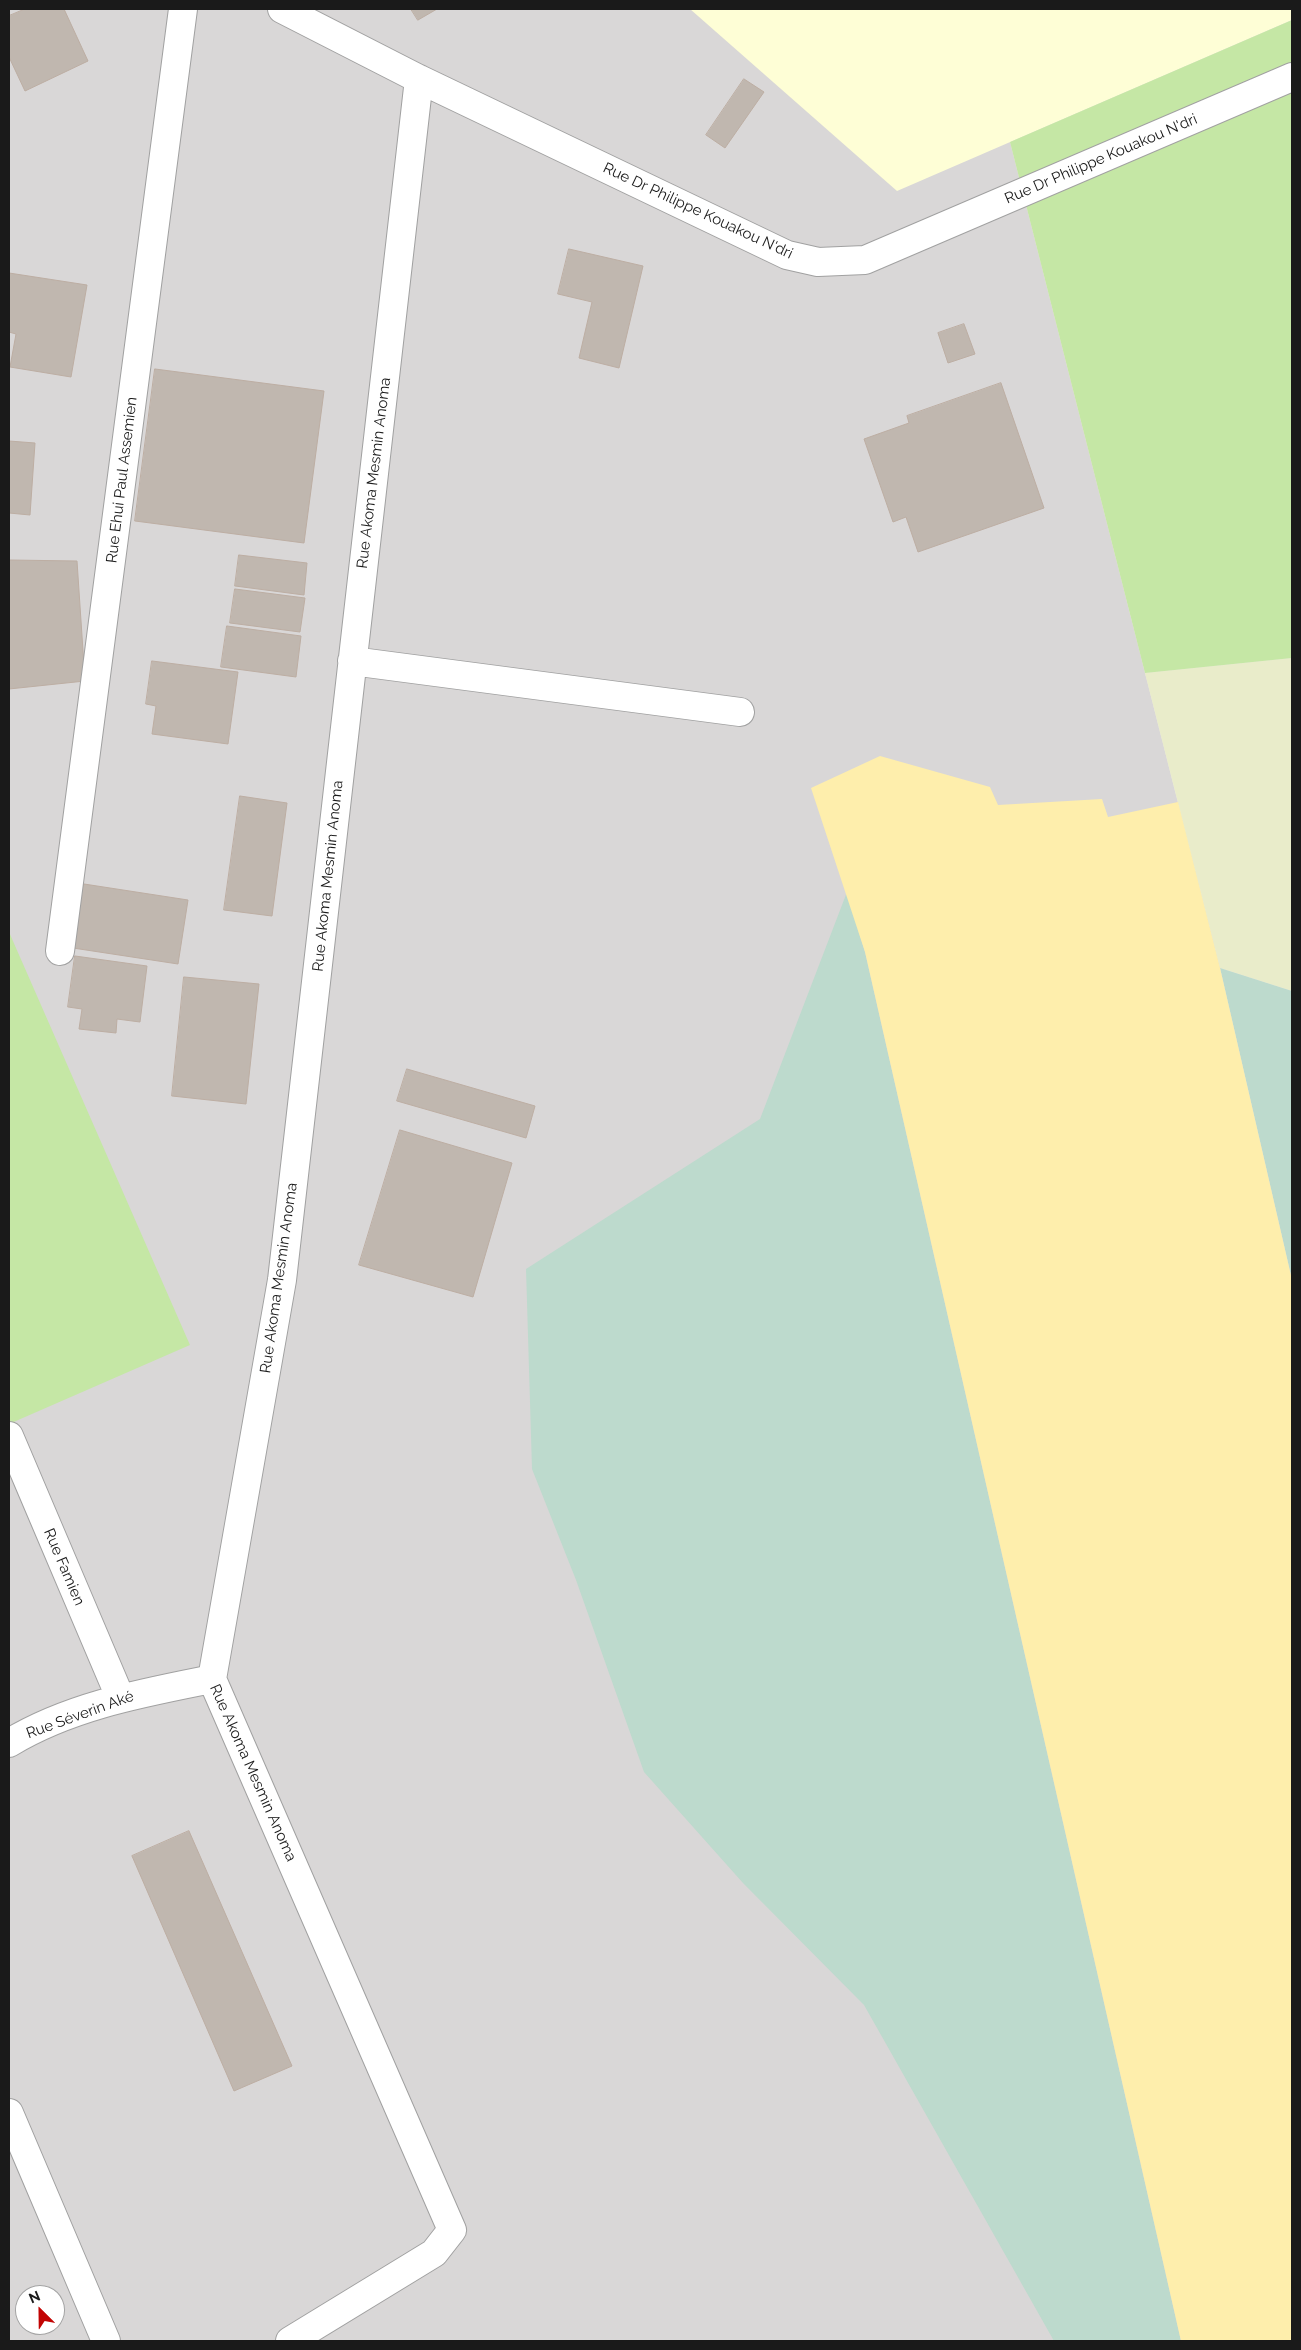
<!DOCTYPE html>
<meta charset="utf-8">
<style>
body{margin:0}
#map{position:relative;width:1301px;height:2350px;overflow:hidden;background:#ece8e0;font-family:Raleway,sans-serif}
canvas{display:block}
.frame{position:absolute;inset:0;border:10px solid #1a1a1a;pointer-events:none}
.north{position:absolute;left:15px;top:2285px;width:50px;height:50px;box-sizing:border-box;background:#fff;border:1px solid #a3a3a3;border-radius:50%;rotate:337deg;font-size:14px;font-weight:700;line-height:20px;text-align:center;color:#1a1a1a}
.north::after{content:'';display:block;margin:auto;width:18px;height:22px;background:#c20403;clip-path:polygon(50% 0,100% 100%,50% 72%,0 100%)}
</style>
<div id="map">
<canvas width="1301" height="2350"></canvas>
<div class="frame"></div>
<div class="north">N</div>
</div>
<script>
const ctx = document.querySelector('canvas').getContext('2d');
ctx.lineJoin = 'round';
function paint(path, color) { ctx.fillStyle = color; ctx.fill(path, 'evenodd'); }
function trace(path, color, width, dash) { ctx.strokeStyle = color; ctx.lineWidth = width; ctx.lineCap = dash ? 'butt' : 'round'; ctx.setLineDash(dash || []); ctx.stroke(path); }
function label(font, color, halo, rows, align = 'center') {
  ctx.font = font + ' Raleway,sans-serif'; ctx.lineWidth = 4; ctx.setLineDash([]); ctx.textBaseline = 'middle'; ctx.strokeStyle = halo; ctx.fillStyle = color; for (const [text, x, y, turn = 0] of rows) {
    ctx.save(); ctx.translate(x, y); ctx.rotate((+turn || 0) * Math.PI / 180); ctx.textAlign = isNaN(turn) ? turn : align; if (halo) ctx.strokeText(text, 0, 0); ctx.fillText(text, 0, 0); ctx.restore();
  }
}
const residential = new Path2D(`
 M9,9H1292V20L1010,142L1220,968L1292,1280V2341H9ZM25,2295H55V2325H25Z`);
const education = new Path2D(`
 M690,9H1292V20L897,191Z`);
const farmland = new Path2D(`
 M1292,658V991L1220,968L1145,673Z`);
const grass = new Path2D(`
 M1292,20V658L1145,673L1010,142Z
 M9,932L190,1345L9,1424Z`);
const wetland = new Path2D(`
 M847,892L865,952L1181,2341H1054L864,2005L743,1883L644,1772L576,1580L532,1469L526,1269L760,1119Z
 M1220,968L1292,991V1280Z`);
const sand = new Path2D(`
 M880,756L990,787L998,805L1102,799L1108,817L1178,802L1220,968L1292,1280V2341H1181L865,952L811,788Z`);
const building = new Path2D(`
 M25,9H64L88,61L25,91L9,57V16Z
 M411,9H437L418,20Z
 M744,79L764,92L725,148L706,135Z
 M569,249L643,266L619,368L579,358L592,302L558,294Z
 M9,273L87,285L71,377L10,367L16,334L9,332Z
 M964,324L975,354L948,363L938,333Z
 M155,369L324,391L304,543L135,521Z
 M1001,383L1044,508L918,552L906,517L893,522L864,439L909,423L907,416Z
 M9,441L35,443L30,515L9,513Z
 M239,555L307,563L304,595L235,586Z
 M9,560L77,561L85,681L9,689Z
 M235,589L305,598L300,632L230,623Z
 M227,626L301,636L296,677L221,667Z
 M152,661L238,672L228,744L152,734L156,706L146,704Z
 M240,796L287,803L272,916L224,910Z
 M84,884L188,900L178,964L73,948Z
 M75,956L147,966L140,1022L117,1019L116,1033L79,1029L82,1009L68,1007Z
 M184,977L259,984L246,1104L172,1096Z
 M407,1069L535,1106L526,1138L397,1101Z
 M400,1130L512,1163L473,1297L359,1265Z
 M189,1831L292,2066L234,2091L132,1856Z`);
const minor = new Path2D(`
 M282,9L419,79L787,255L818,262L865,260L1292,77
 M352,661L740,712
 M60,951L183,9
 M9,1436L120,1697
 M9,1743C70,1706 142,1693 212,1679
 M9,2113L106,2341
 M290,2341L434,2253L452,2230L212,1679L282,1280L419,79`);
const streetNames = [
 ["Rue Dr Philippe Kouakou N'dri",1101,159,-23],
 ["Rue Dr Philippe Kouakou N'dri",698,211,25],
 ["Rue Akoma Mesmin Anoma",374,473,-83],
 ["Rue Ehui Paul Assemien",122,480,-83],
 ["Rue Akoma Mesmin Anoma",328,876,-84],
 ["Rue Akoma Mesmin Anoma",279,1278,-82],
 ["Rue Famien",64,1567,67],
 ["Rue Séverin Aké",80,1715,-20],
 ["Rue Akoma Mesmin Anoma",253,1773,66]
];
paint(residential, '#d9d7d7');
paint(education, '#fefed6');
paint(farmland, '#e9ecca');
paint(grass, '#c5e7a5');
paint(wetland, '#bddacd');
paint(sand, '#feeeac');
paint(building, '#c0b7af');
trace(building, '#bdaea3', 1);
trace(minor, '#a1a1a1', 30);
trace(minor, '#fff', 28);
label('15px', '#1a1a1a', '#fff', streetNames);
</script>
